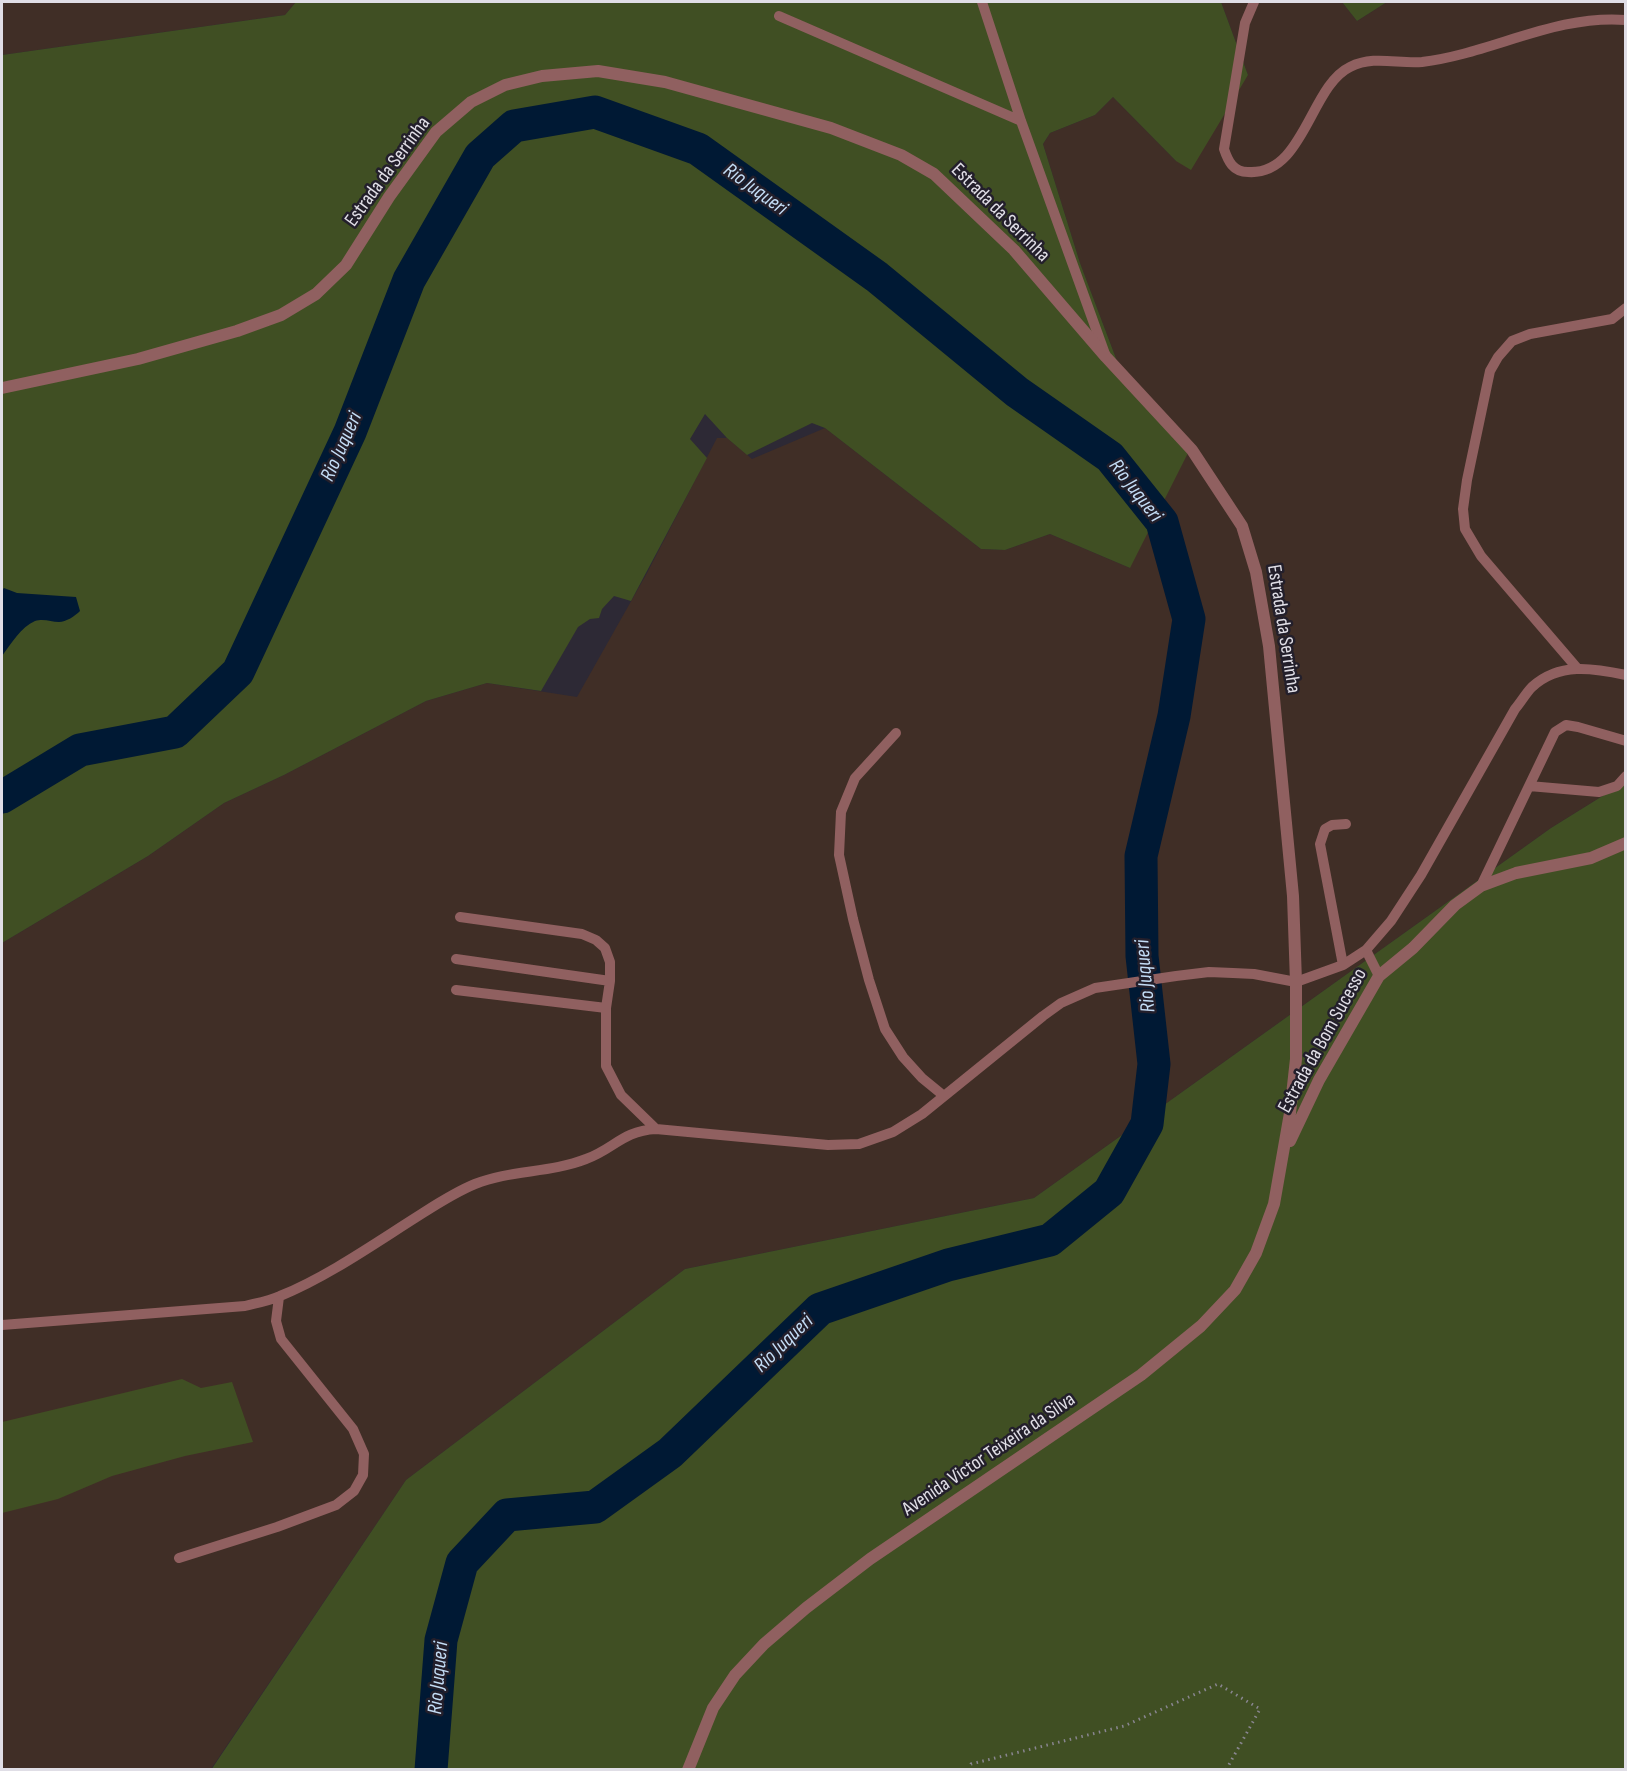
<!DOCTYPE html>
<style>
body{margin:0}
#map{position:relative;width:1627px;height:1771px;overflow:hidden;background:#2d2935;font-family:"Sofia Sans Condensed",sans-serif}
canvas{display:block}
.frame{position:absolute;inset:0;border:3px solid #e0dee6;pointer-events:none}
</style>
<div id="map">
<canvas width="1627" height="1771"></canvas>
<div class="frame"></div>
</div>
<script>
const ctx = document.querySelector('canvas').getContext('2d');
ctx.lineJoin = 'round';
function paint(path, color) { ctx.fillStyle = color; ctx.fill(path, 'evenodd'); }
function trace(path, color, width, dash) { ctx.strokeStyle = color; ctx.lineWidth = width; ctx.lineCap = dash ? 'butt' : 'round'; ctx.setLineDash(dash || []); ctx.stroke(path); }
function label(font, color, halo, rows, align = 'center') {
  ctx.font = font + ' "Sofia Sans Condensed",sans-serif'; ctx.lineWidth = 5; ctx.setLineDash([]); ctx.textBaseline = 'middle'; ctx.strokeStyle = halo; ctx.fillStyle = color; for (const [text, x, y, turn = 0] of rows) {
    ctx.save(); ctx.translate(x, y); ctx.rotate((+turn || 0) * Math.PI / 180); ctx.textAlign = isNaN(turn) ? turn : align; if (halo) ctx.strokeText(text, 0, 0); ctx.fillText(text, 0, 0); ctx.restore();
  }
}
const industrial = new Path2D(`
 M2,2H296L285,15L2,55Z
 M1221,2H1342L1357,21L1387,2H1625V782L1551,828L1034,1198L685,1269L406,1480L211,1769H2V943L148,856L224,803L284,775L426,701L487,683L577,697L647,573L717,438H727L752,459L825,428L981,549L1005,550L1050,534L1130,568L1117,361L1080,263L1043,144L1050,133L1095,115L1113,97L1176,161L1248,75Z`);
const green = new Path2D(`
 M296,2H1221L1248,75L1191,170L1176,161L1113,97L1095,115L1050,133L1043,144L1080,263L1117,361L1193,443L1130,568L1050,534L1005,550L981,549L825,428L812,423L747,455L727,438L705,414L690,439L707,458L631,601L614,596L602,609L599,618L590,619L578,627L541,691L487,683L426,701L284,775L224,803L148,856L2,943V55L285,15Z
 M1342,2H1387L1357,21Z
 M1625,782V1769L211,1770L406,1480L685,1269L1034,1198L1551,828Z
 M182,1379L201,1388L232,1382L253,1442L185,1456L112,1476L58,1499L2,1513V1422Z`);
const water = new Path2D(`
 M4,588L17,593L76,597L80,611C75,616 66,622 59,622C51,622 44,618 35,621C21,627 11,644 2,656V590Z`);
const river = new Path2D(`
 M2,797L80,750L175,732L238,672L350,432L409,280L480,156L514,126L595,112L698,149L877,277L1017,392L1110,457L1162,522L1189,619L1174,716L1141,856L1142,956L1154,1064L1147,1124L1109,1192L1050,1240L948,1265L820,1309L670,1453L595,1507L507,1515L462,1563L441,1640L431,1770`);
const path = new Path2D(`
 M969,1770L971,1764L1124,1726L1218,1684L1260,1709L1226,1770`);
const lane = new Path2D(`
 M982,2L1021,121L1105,354
 M1254,2L1245,23L1224,149C1228,161 1233,172 1248,172C1304,176 1310,86 1350,67C1374,55 1397,64 1422,62C1490,54 1556,14 1626,20
 M779,16L1021,121
 M1577,668L1481,556L1465,529L1463,509L1467,480L1490,371L1498,357L1512,341L1530,334L1612,319L1626,308
 M896,733L855,778L841,812L839,855L853,919L869,980L885,1029L903,1057L922,1078L944,1096
 M1529,786L1599,792L1617,786L1626,776
 M1481,886L1555,732L1566,725L1578,727L1626,741
 M460,917L582,934L596,940L605,948L610,962V981L606,1008V1066L621,1095L656,1129
 M1366,950L1379,976
 M456,959L610,981
 M1343,965L1320,844L1325,829L1332,825L1346,824
 M456,990L606,1008
 M2,1325L245,1306C257,1303 269,1301 280,1296C325,1278 374,1244 415,1218C434,1206 453,1193 475,1184C510,1170 550,1173 586,1159C614,1149 622,1131 656,1129L828,1145L859,1144L893,1132L922,1114L1043,1016L1061,1003L1095,988L1176,976L1209,972L1233,973L1254,974L1296,982L1343,965L1366,950L1391,921L1421,875L1515,709C1521,702 1526,693 1532,687C1559,662 1593,668 1626,675
 M179,1558L277,1527L336,1505L354,1491L363,1475L364,1454L353,1429L281,1339L276,1321L279,1297`);
const street = new Path2D(`
 M2,388L138,359L237,331L281,315L316,294L346,265L389,197L436,132L471,102L505,85L542,76L598,71L665,82L831,128L901,155L934,174L1014,250L1106,357L1192,450L1242,526L1256,572L1269,646L1293,896L1296,982V1059L1290,1113L1274,1204L1256,1253L1235,1290L1201,1326L1141,1375L870,1559L806,1608L764,1644L735,1675L713,1708L688,1770
 M1290,1141L1319,1080L1379,976L1413,948L1455,905L1481,886L1516,873L1591,858L1626,843`);
const streetNames = [
 ["Estrada da Serrinha",388,172,-54],
 ["Estrada da Serrinha",1000,213,45],
 ["Estrada da Serrinha",1283,629,81],
 ["Estrada da Bom Sucesso",1323,1041,-61],
 ["Avenida Victor Teixeira da Silva",989,1455,-34]
];
const waterNames = [
 ["Rio Juqueri",755,190,36],
 ["Rio Juqueri",342,447,-66],
 ["Rio Juqueri",1135,491,52],
 ["Rio Juqueri",1146,976,-95],
 ["Rio Juqueri",784,1344,-44],
 ["Rio Juqueri",439,1678,-85]
];
paint(industrial, '#402e26');
paint(green, '#404f23');
paint(water, '#001934');
trace(river, '#001934', 33);
trace(path, '#898690', 3, [1.5, 4.5]);
trace(lane, '#906060', 10);
trace(street, '#906060', 12);
label('20px', '#e0dee6', '#231f2b', streetNames);
label('italic 21px', '#c3dcf5', '#231f2b', waterNames);
</script>
